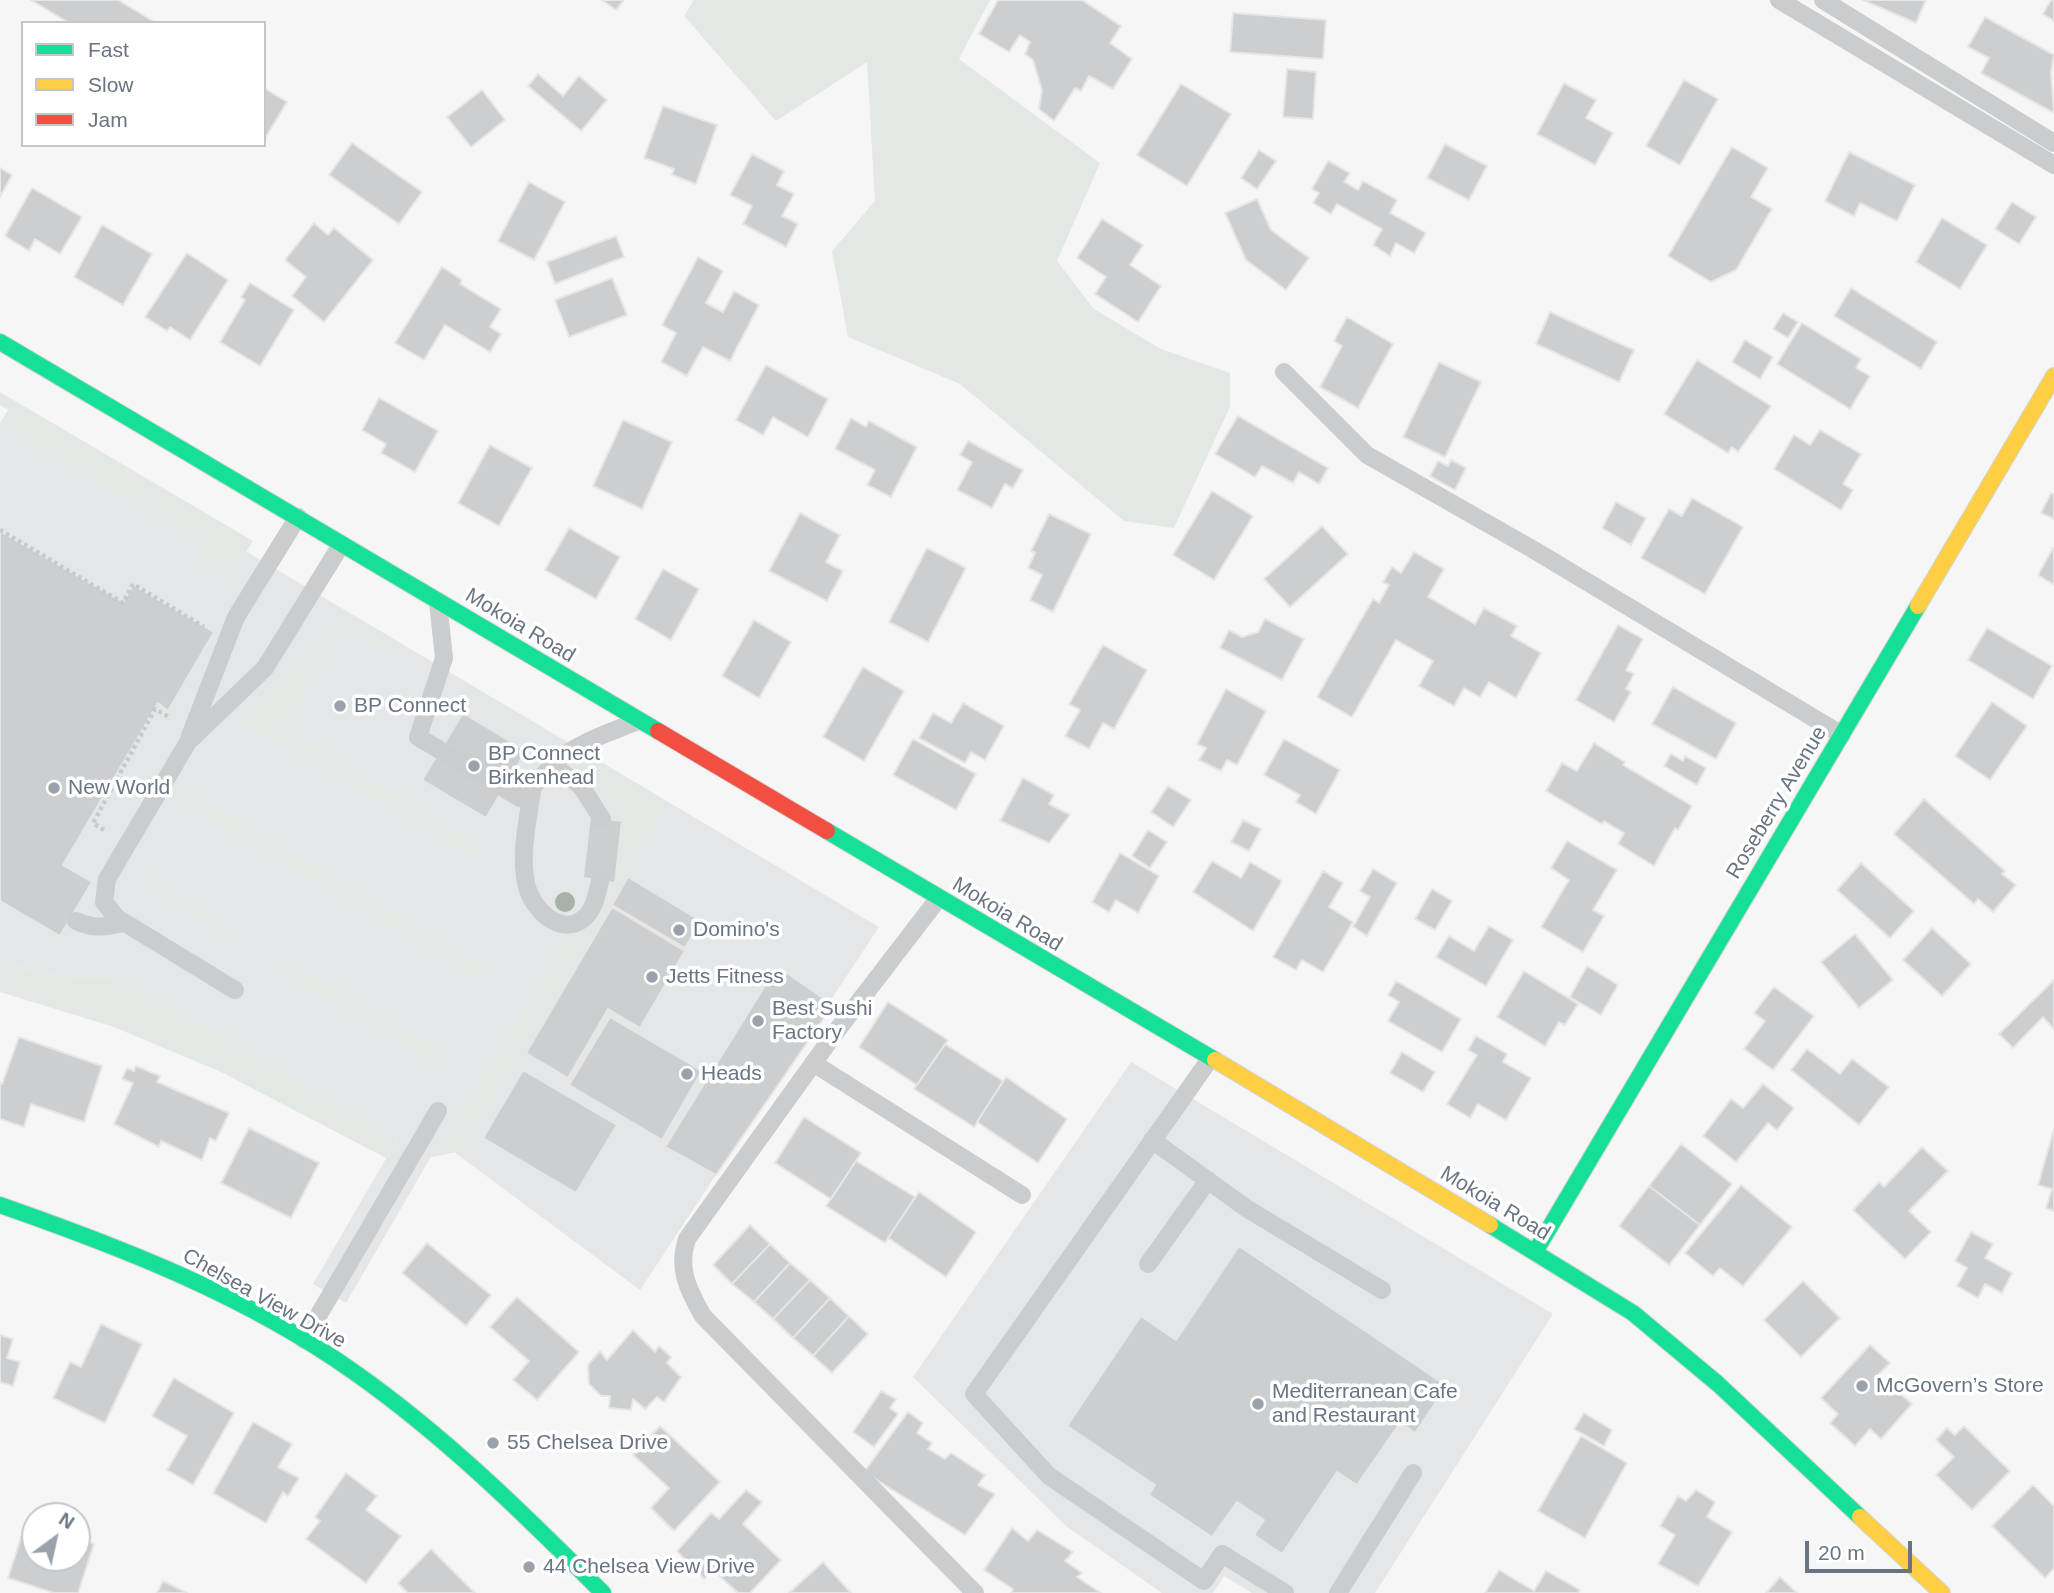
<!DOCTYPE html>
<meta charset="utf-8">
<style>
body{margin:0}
#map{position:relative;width:2054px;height:1593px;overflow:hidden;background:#f6f6f6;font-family:Helvetica,sans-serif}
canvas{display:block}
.legend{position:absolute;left:21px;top:21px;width:245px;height:126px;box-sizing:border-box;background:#fff;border:2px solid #c3c7cd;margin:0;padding:9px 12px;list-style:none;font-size:21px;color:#6a7482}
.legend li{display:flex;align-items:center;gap:14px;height:35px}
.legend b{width:35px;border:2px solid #c3c7cd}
.north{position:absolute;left:21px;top:1502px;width:70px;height:70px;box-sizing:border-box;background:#fff;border:2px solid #c3c7cd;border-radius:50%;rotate:33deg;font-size:19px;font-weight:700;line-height:28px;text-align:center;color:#6a7482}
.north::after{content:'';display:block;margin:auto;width:24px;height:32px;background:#9ba2ab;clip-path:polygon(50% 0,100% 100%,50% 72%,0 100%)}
.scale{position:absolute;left:1805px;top:1541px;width:107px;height:32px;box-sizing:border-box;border:4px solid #6a7482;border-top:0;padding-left:9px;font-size:21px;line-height:24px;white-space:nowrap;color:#6a7482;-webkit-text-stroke:5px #fff;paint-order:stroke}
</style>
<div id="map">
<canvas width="2054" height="1593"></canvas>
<ul class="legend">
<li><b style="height:9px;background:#16e098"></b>Fast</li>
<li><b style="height:9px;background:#ffcf43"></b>Slow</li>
<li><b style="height:9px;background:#f24e42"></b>Jam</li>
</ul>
<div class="north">N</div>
<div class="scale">20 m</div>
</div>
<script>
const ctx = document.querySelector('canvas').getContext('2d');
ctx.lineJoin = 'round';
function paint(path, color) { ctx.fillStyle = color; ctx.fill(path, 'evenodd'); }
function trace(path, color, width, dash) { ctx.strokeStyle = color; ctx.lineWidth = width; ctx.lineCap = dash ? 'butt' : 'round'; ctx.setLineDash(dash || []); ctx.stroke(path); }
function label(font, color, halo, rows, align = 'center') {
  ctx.font = font + ' Helvetica,sans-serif'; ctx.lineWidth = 7; ctx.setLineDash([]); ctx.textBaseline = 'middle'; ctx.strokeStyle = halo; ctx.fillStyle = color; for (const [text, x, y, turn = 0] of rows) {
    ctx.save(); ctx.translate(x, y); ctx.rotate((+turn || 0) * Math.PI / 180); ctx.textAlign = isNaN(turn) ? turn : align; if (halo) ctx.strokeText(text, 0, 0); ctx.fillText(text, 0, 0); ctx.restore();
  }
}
const built = new Path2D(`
 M8,410L879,927L640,1290L454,1152L431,1157L346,1303L313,1284L398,1138L126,978L60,977L11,965L0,983V423Z
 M1131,1062L1553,1314L1375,1593H1252L1224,1576L1213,1593H1162L1066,1526L913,1377Z`);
const green = new Path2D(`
 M694,0H990L959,59L1100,163L1057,261L1094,309L1161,349L1230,373V407L1174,528L1124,521L960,384L848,337L832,251L875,201L867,62L776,121L684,16Z
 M0,392L253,541L229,579L195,559L204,542L0,426L8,410L0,405Z
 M345,611L399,643L393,655L343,626L284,726L483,846L476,857L249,725L245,730L239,725Z
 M466,682L555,735L531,737L479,707L464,686Z
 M596,759L665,803L597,926L461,1151L432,1157L565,938L589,929L599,903L615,883L622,821L598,784L574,770V767Z
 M188,789L484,965L477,976L181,801Z
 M146,877L239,930L235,938L141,885Z
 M286,958L441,1049L434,1061L279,970Z
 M11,965L60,977L126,978L398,1138L386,1158L221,1072L114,1027L0,992V983Z`);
const building = new Path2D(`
 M31,0H118L156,23H69Z
 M602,0H624L616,10Z
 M998,0H1082L1121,26L1110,43L1132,59L1113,89L1089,76L1081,91L1075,88L1054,121L1039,109L1042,90L1033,60L1025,54L1030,42L1020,35L1009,52L979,34Z
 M1863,0H1926L1916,23Z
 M2051,0H2054V21L2043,14Z
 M1233,13L1326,20L1323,59L1230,52Z
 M1985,17L2054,55L2051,73L2054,113L1981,73L1989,58L1968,47Z
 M1287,69L1316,72L1313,119L1283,117Z
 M538,74L563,96L579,76L607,100L581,131L528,86Z
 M1684,80L1718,99L1680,165L1646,146Z
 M1564,83L1596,100L1586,118L1613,133L1595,165L1537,134Z
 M1181,84L1231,114L1187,186L1137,155Z
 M264,88L287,102L264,140Z
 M482,90L505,120L471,147L447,117Z
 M663,106L717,125L696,184L672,175L674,169L644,158Z
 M352,143L422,192L399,224L329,175Z
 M1445,144L1487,166L1469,200L1427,178Z
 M1732,147L1768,168L1751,197L1772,209L1736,270L1711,282L1668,256Z
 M1259,150L1276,161L1257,189L1241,178Z
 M1849,152L1915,185L1897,221L1860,203L1854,216L1825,201Z
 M752,154L784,171L777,185L794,194L782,216L798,224L786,247L743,224L752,206L730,195Z
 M1328,161L1350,173L1344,182L1358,190L1363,181L1397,200L1390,213L1426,233L1414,253L1396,243L1390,256L1373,245L1382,229L1337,204L1331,214L1313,203L1319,193L1312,189Z
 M0,168L12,175L0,197Z
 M529,182L565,202L534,260L498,241Z
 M32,188L82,217L60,254L35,239L29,251L5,236Z
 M1257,199L1271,230L1309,258L1286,290L1246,260L1225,213Z
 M2012,202L2036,217L2019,244L1995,229Z
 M1942,218L1987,245L1960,289L1916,262Z
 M1102,219L1143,245L1130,265L1161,286L1138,322L1095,294L1106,277L1077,258Z
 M314,223L328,235L334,228L373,260L324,322L292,296L306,277L285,260Z
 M102,225L152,254L123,305L74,277Z
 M616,236L624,257L555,284L547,262Z
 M187,253L228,280L190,340L170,327L167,331L145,317Z
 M698,257L723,271L706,303L723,312L734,291L759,305L730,361L703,347L687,376L661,362L676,333L662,325Z
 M442,267L462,280L460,284L501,309L490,327L501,334L490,352L445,325L424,360L395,343Z
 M612,278L627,315L569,337L555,300Z
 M250,283L294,310L260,366L220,342L245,300L241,297Z
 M1851,288L1937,342L1921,369L1834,316Z
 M1550,312L1634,350L1619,382L1536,344Z
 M1783,313L1798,322L1788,338L1773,329Z
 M1347,317L1393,344L1358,408L1320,387L1342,346L1334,341Z
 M1802,323L1861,359L1856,368L1870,376L1850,409L1777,364Z
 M1745,340L1773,357L1760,379L1732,362Z
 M1697,360L1771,406L1738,452L1732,447L1728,453L1664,414Z
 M1439,362L1481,382L1445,457L1403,437Z
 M766,365L828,399L808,437L773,417L763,435L736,420Z
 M379,398L438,431L415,472L381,453L386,444L362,430Z
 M1238,416L1328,468L1319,484L1299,472L1293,483L1262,466L1255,477L1215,454Z
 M851,418L866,427L869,421L917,447L891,497L867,485L875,470L835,449Z
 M623,420L672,442L642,509L593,486Z
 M1820,430L1861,454L1843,484L1853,490L1841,510L1774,469L1794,435L1810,445Z
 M968,441L1023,470L1013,488L1005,484L992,508L957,490L972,462L960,455Z
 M490,445L532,468L499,526L458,503Z
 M1451,460L1466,468L1455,490L1430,476L1438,461L1448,466Z
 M1212,491L1253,516L1214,580L1173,555Z
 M2051,493L2054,494V519L2041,513Z
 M1692,498L1743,527L1705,594L1641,558L1669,509L1682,516Z
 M1616,502L1646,518L1631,545L1602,528Z
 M800,513L840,535L826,562L843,571L827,601L769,571Z
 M1049,514L1091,534L1053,612L1030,600L1042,575L1028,568L1035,553L1031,551Z
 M1322,526L1348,554L1290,607L1264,579Z
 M569,528L620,557L596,599L545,570Z
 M0,531L123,602L133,585L214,632L168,711L158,703L63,865L92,882L60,936L0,901Z
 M927,548L966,568L928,642L889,622Z
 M2053,548L2054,549V585L2038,575Z
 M1414,552L1444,569L1428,597L1475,624L1484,608L1517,626L1511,636L1541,653L1516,698L1489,682L1480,697L1464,688L1454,706L1419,686L1433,661L1396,640L1352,717L1317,697L1373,599L1379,603L1389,585L1383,582L1392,567L1401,573Z
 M663,569L699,589L671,640L635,619Z
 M1265,619L1304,639L1282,680L1220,648L1229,630L1242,637L1258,632Z
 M754,620L791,642L759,698L722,676Z
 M1618,625L1643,639L1626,670L1634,674L1626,689L1631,692L1614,722L1576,700Z
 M1987,628L2052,666L2033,699L1968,660Z
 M1103,645L1147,670L1114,729L1103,723L1089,749L1065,736L1080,710L1069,704Z
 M863,667L904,691L864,761L823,737Z
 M1673,687L1736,723L1716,759L1652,724Z
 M1226,689L1266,711L1237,765L1227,760L1221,771L1199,760L1206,748L1197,744Z
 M1992,702L2027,726L1990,780L1955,756Z
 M963,703L1004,726L985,760L971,752L965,763L919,738L933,713L951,723Z
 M463,713L526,751L486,818L422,780Z
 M913,739L976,774L956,810L893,775Z
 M1284,739L1340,770L1316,814L1296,802L1300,795L1264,775Z
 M1594,743L1625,762L1623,765L1692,806L1678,830L1675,828L1654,866L1618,844L1624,833L1604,821L1602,824L1546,791L1562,763L1577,771Z
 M1671,754L1683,761L1685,756L1706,768L1697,785L1664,766Z
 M1023,778L1054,795L1049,804L1070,815L1049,843L1000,821Z
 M1168,786L1191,800L1173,827L1151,812Z
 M1924,799L2005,871L2002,874L2016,885L1993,912L1978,899L1974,904L1894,834Z
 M590,817L622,821L615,883L583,878Z
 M1243,820L1261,829L1249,851L1231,842Z
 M1148,830L1167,842L1150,868L1132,856Z
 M1567,841L1617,870L1593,910L1604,916L1583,952L1541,927L1569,880L1551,868Z
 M1120,853L1159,876L1138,913L1116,900L1109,912L1092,902Z
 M1212,861L1241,878L1250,862L1282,881L1253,931L1193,892Z
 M1861,863L1914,911L1890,938L1837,890Z
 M1373,869L1397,883L1367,936L1353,927L1370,897L1360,891Z
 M1323,871L1343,883L1329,907L1353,922L1323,972L1302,960L1296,970L1273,957Z
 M628,877L701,921L685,948L612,905Z
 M1432,889L1452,901L1435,930L1415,919Z
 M612,907L685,951L640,1028L608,1009L568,1078L526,1053Z
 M1489,926L1513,940L1486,986L1436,957L1449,936L1474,951Z
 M1932,928L1971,964L1942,996L1903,960Z
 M1855,934L1893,980L1859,1008L1821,962Z
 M777,966L833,1005L716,1175L665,1147Z
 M1587,966L1618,985L1601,1015L1570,997Z
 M1524,971L1578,1004L1565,1025L1559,1022L1545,1046L1497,1017Z
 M2054,980V1029L2043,1017L2013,1048L1999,1034Z
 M1396,981L1461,1019L1442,1052L1388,1021L1399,1002L1388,995Z
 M1774,987L1814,1016L1773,1070L1744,1049L1765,1021L1754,1013Z
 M888,1002L948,1040L917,1085L859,1047Z
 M610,1017L702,1071L662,1140L569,1085Z
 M1476,1036L1507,1054L1503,1062L1531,1078L1506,1120L1478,1104L1470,1118L1447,1104L1477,1055L1468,1050Z
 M19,1037L102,1066L84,1122L31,1104L24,1127L0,1119V1083L2,1084Z
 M945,1044L1003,1081L974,1127L914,1089Z
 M1807,1049L1840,1074L1852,1059L1889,1087L1859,1125L1791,1070Z
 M1402,1052L1435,1072L1423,1092L1390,1073Z
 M136,1066L160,1076L157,1082L229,1113L216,1141L210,1138L202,1160L161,1141L159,1147L114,1124L133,1083L122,1079L127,1068L134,1071Z
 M523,1070L617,1125L576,1193L483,1138Z
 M1006,1077L1067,1119L1038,1163L977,1122Z
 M1763,1084L1794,1108L1777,1130L1768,1123L1736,1162L1703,1136L1731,1099L1743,1108Z
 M804,1117L861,1153L831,1199L775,1163Z
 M249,1128L319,1163L291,1218L221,1183Z
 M2054,1129V1211L2046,1208L2052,1189L2038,1185Z
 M1681,1144L1732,1184L1700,1225L1649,1186Z
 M1922,1147L1948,1171L1909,1211L1931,1232L1905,1259L1853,1210L1879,1182L1884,1187Z
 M856,1161L915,1197L885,1243L826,1206Z
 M1741,1185L1792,1227L1743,1286L1720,1268L1713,1276L1685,1253Z
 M1649,1186L1700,1225L1669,1265L1619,1226Z
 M919,1192L976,1232L946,1277L888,1238Z
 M750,1225L770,1244L732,1284L713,1265Z
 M1971,1232L1993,1244L1985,1258L2012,1273L2002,1293L1985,1284L1978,1298L1957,1286L1967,1268L1955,1261Z
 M427,1243L491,1295L466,1326L402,1273Z
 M770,1244L790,1263L754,1302L732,1284Z
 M1239,1246L1447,1386L1415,1433L1400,1423L1357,1485L1337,1472L1282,1554L1254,1535L1264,1520L1237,1502L1212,1537L1149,1495L1155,1485L1067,1426L1141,1316L1176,1340Z
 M790,1263L810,1280L773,1319L754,1302Z
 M810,1280L830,1298L793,1338L773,1319Z
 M1803,1281L1840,1318L1801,1357L1764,1320Z
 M517,1297L579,1352L537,1400L513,1380L529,1361L490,1327Z
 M830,1298L849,1316L813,1356L793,1338Z
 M849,1316L868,1334L832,1373L813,1356Z
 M101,1324L142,1344L105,1423L53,1398L70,1362L81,1367Z
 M633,1330L655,1352L659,1346L671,1357L667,1363L681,1377L664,1402L657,1397L645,1409L633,1399L631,1410L609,1408L610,1396H601L589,1384L588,1365L600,1351L607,1360Z
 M0,1335L13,1339L7,1358L20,1362L13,1386L0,1382Z
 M1870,1345L1890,1363L1879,1374L1912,1404L1881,1439L1870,1429L1855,1446L1830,1423L1838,1414L1821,1398Z
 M174,1378L234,1413L193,1485L167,1470L187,1436L152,1416Z
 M881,1391L896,1399L890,1408L898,1414L874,1447L853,1432Z
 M908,1412L923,1423L917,1433L932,1443L928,1449L945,1459L951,1453L985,1475L978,1485L995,1494L965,1535L864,1472Z
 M1584,1413L1612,1430L1604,1446L1574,1429Z
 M253,1422L292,1444L278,1467L299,1478L288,1496L283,1492L266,1523L213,1493Z
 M660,1426L720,1482L674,1531L651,1508L669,1488L633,1455Z
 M1964,1426L2010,1471L1972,1510L1936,1475L1954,1457L1936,1440L1947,1428L1955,1435Z
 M1581,1436L1627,1463L1585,1538L1538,1511Z
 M346,1473L377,1496L366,1510L401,1536L366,1583L306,1539L320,1521L315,1517Z
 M2033,1485L2054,1506V1568L2045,1578L1992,1526Z
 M746,1490L762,1502L743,1524L781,1560L750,1593H738L713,1570L704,1579L677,1551L711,1513L719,1519Z
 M1696,1490L1715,1502L1707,1517L1732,1532L1698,1586L1658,1564L1675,1535L1660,1526L1678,1496L1686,1501Z
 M26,1522L35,1524V1558H77V1538L94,1544L78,1593H54L8,1578Z
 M1012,1528L1028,1541L1037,1530L1073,1552L1065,1561L1082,1573L1077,1577L1101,1593H1011L1013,1589L984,1570Z
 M431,1549L475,1593H408L398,1583Z
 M823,1562L851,1593H789Z
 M1499,1570L1534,1591L1546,1571L1580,1590L1578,1593H1485Z
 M1780,1577L1797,1593H1766Z
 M163,1581L187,1593H157Z`);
const path = new Path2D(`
 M0,530L123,603L133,584L204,627
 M104,830L93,823L155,709L169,717`);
const lane = new Path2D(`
 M1779,0L2054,165
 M1823,0L2054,143
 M1284,372L1367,455L1534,550L1842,735
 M438,602L444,658L418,737L520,798C537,786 546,768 563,756C586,740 613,731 638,721
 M190,736L236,617L298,517
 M552,765L581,786L602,819
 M532,790C528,821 519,856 527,887C532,908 560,937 583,919C594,911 597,894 600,881
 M938,899L835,1033L687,1239C677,1268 688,1290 703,1316L975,1593
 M76,921C94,929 105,927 124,923
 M235,990L117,918L104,902L107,879L188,742L265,668L341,545
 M1210,1059L974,1394L1049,1476L1204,1581L1222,1554L1285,1593
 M813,1063L1022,1195
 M1152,1140L1246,1208L1382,1290
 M1148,1264L1208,1180
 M304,1340L438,1111
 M1338,1593L1413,1473`);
const fast = new Path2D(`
 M0,342L658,731
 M827,831L1215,1060
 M0,1205C123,1248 247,1296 354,1372C445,1436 524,1514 603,1593
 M1490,1225L1633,1313L1718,1384L1860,1517
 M1535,1252L1918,606`);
const slow = new Path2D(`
 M1918,606L2054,376
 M1215,1060L1490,1225
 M1860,1517L1942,1593`);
const jam = new Path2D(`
 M658,731L827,831`);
const trees = [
 [565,902]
];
const markers = [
 [340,706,7,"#9ba2ab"],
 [474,766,7,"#9ba2ab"],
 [54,788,7,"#9ba2ab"],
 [679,930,7,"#9ba2ab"],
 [652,977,7,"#9ba2ab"],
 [758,1021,7,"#9ba2ab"],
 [687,1074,7,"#9ba2ab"],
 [1862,1386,7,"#9ba2ab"],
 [1258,1404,7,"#9ba2ab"],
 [493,1443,7,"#9ba2ab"],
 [529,1567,7,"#9ba2ab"]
];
const streetNames = [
 ["Mokoia Road",520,626,31],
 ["Roseberry Avenue",1777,803,-59],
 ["Mokoia Road",1007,915,31],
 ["Mokoia Road",1495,1204,31],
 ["Chelsea View Drive",264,1299,29]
];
const poiNames = [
 ["BP Connect",354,706],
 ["BP Connect",488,754],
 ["Birkenhead",488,778],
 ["New World",68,788],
 ["Domino's",693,930],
 ["Jetts Fitness",666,977],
 ["Best Sushi",772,1009],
 ["Factory",772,1033],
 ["Heads",701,1074],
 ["McGovern’s Store",1876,1386],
 ["Mediterranean Cafe",1272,1392],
 ["and Restaurant",1272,1416],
 ["55 Chelsea Drive",507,1443],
 ["44 Chelsea View Drive",543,1567]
];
paint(built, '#e5e6e7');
paint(green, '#e4e8e4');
paint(building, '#cdcecf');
trace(building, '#e6e6e6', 2);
trace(fast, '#d3d4d4', 18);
trace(slow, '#d3d4d4', 18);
trace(jam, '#d3d4d4', 18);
trace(path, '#c8c9ca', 4.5, [3.5, 3.5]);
trace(lane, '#cbcccd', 18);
trace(fast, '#16e098', 16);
trace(slow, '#ffcf43', 16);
trace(jam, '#f24e42', 16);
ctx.fillStyle = '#a8b2a8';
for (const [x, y] of trees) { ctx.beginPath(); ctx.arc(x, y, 10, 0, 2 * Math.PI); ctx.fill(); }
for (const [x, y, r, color] of markers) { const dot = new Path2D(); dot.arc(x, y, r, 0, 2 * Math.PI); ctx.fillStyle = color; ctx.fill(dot); trace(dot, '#fff', 2.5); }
label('21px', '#6a7482', '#fff', streetNames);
label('21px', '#6a7482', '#fff', poiNames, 'left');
</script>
